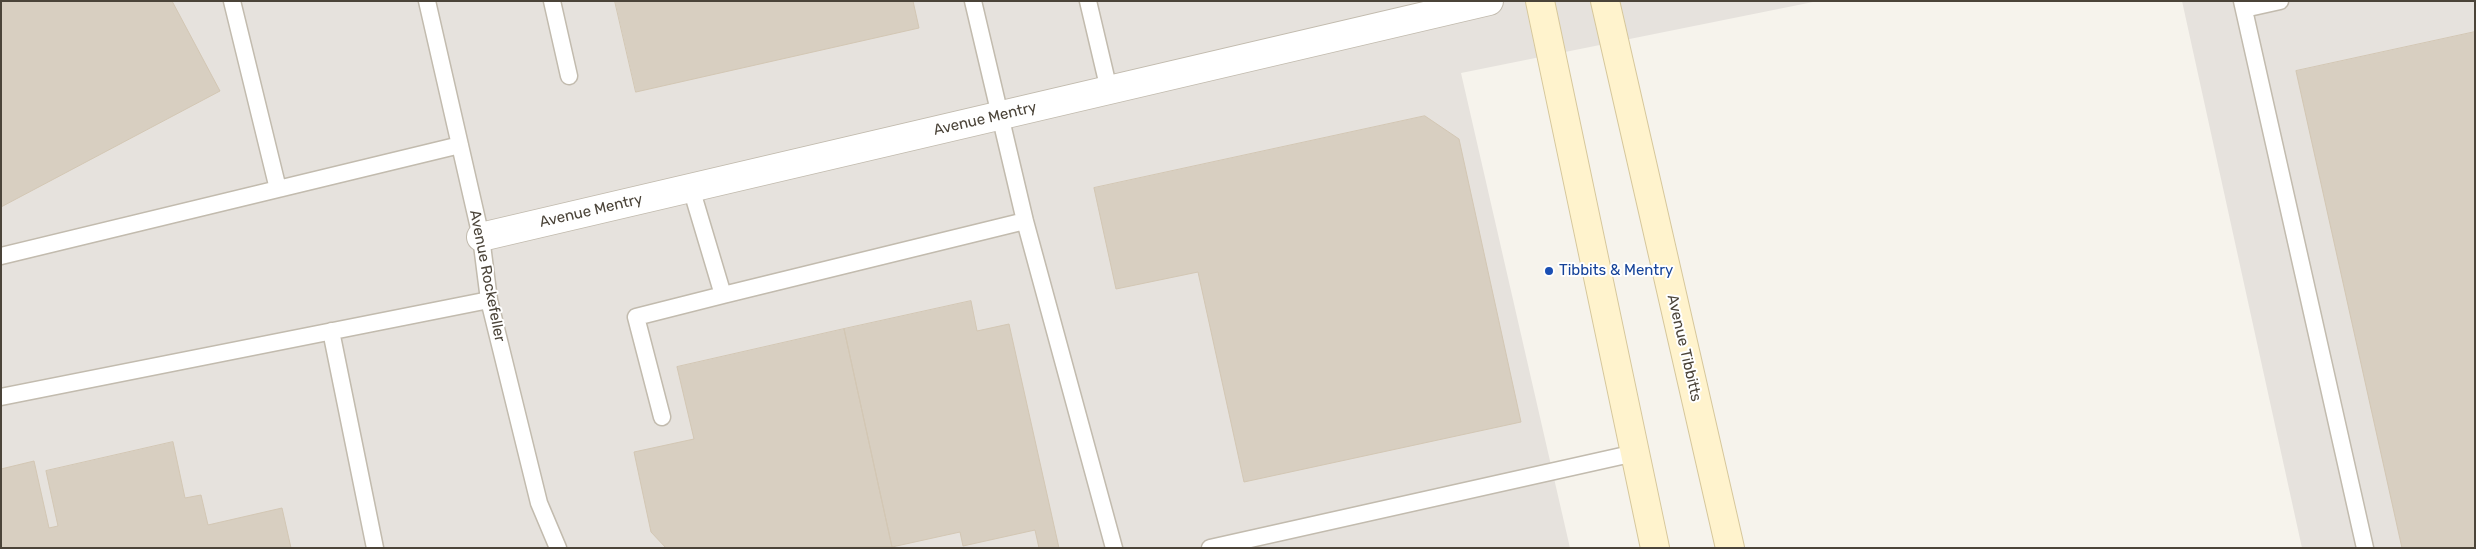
<!DOCTYPE html>
<style>
body{margin:0}
#map{position:relative;width:2476px;height:549px;overflow:hidden;background:#f6f3ec;font-family:Rubik,sans-serif}
canvas{display:block}
.frame{position:absolute;inset:0;border:2px solid #4b4439;pointer-events:none}
</style>
<div id="map">
<canvas width="2476" height="549"></canvas>
<div class="frame"></div>
</div>
<script>
const ctx = document.querySelector('canvas').getContext('2d');
ctx.lineJoin = 'round';
function paint(path, color) { ctx.fillStyle = color; ctx.fill(path, 'evenodd'); }
function trace(path, color, width, dash) { ctx.strokeStyle = color; ctx.lineWidth = width; ctx.lineCap = dash ? 'butt' : 'round'; ctx.setLineDash(dash || []); ctx.stroke(path); }
function label(font, color, halo, rows, align = 'center') {
  ctx.font = font + ' Rubik,sans-serif'; ctx.lineWidth = 4; ctx.setLineDash([]); ctx.textBaseline = 'middle'; ctx.strokeStyle = halo; ctx.fillStyle = color; for (const [text, x, y, turn = 0] of rows) {
    ctx.save(); ctx.translate(x, y); ctx.rotate((+turn || 0) * Math.PI / 180); ctx.textAlign = isNaN(turn) ? turn : align; if (halo) ctx.strokeText(text, 0, 0); ctx.fillText(text, 0, 0); ctx.restore();
  }
}
const industrial = new Path2D(`
 M1,1H1818L1461,73L1570,548H1Z
 M2182,1H2475V548H2302Z`);
const building = new Path2D(`
 M1,1H172L220,91L1,207Z
 M615,1H913L919,28L636,92Z
 M2475,32V548H2402L2296,71Z
 M1425,116L1459,139L1521,422L1244,482L1198,272L1116,289L1094,188Z
 M971,301L977,331L1009,324L1059,548H1039L1035,530L963,546L960,532L892,547L844,329Z
 M844,329L892,547L666,548L651,532L634,452L694,439L677,367Z
 M173,442L185,498L201,495L208,525L282,508L291,548H1V469L34,461L49,528L58,526L46,471Z`);
const lane = new Path2D(`
 M232,1L278,189
 M427,1L481,237L489,300L539,503L558,548
 M552,1L569,76
 M973,1L1025,221L1114,548
 M1088,1L1109,90
 M2242,1L2365,548
 M2244,9L2280,1
 M691,188L723,295L1025,221
 M1,256L460,145
 M331,331L375,548
 M1,397L489,300
 M662,417L636,317L723,295
 M1210,548L1635,453`);
const street = new Path2D(`
 M481,237L1489,1`);
const secondary = new Path2D(`
 M1540,1L1655,548
 M1605,1L1730,548`);
const markers = [
 [1549,271,5,"#1a4fb4"]
];
const streetNames = [
 ["Avenue Mentry",985,119,-13],
 ["Avenue Mentry",591,211,-13],
 ["Avenue Rockefeller",487,276,79],
 ["Avenue Tibbitts",1684,348,77]
];
const transitNames = [
 ["Tibbits & Mentry",1559,271]
];
paint(industrial, '#e6e2dd');
paint(building, '#d8cfc1');
trace(building, '#d3c7b4', 1);
trace(lane, '#c2bbae', 19);
trace(street, '#c2bbae', 30);
trace(secondary, '#d6c79b', 30);
trace(lane, '#fff', 16);
trace(street, '#fff', 28);
trace(secondary, '#fff3cd', 28);
for (const [x, y, r, color] of markers) { const dot = new Path2D(); dot.arc(x, y, r, 0, 2 * Math.PI); ctx.fillStyle = color; ctx.fill(dot); trace(dot, '#fff', 2); }
label('15px', '#4b4439', '#fff', streetNames);
label('15px', '#164399', '#fff', transitNames, 'left');
</script>
